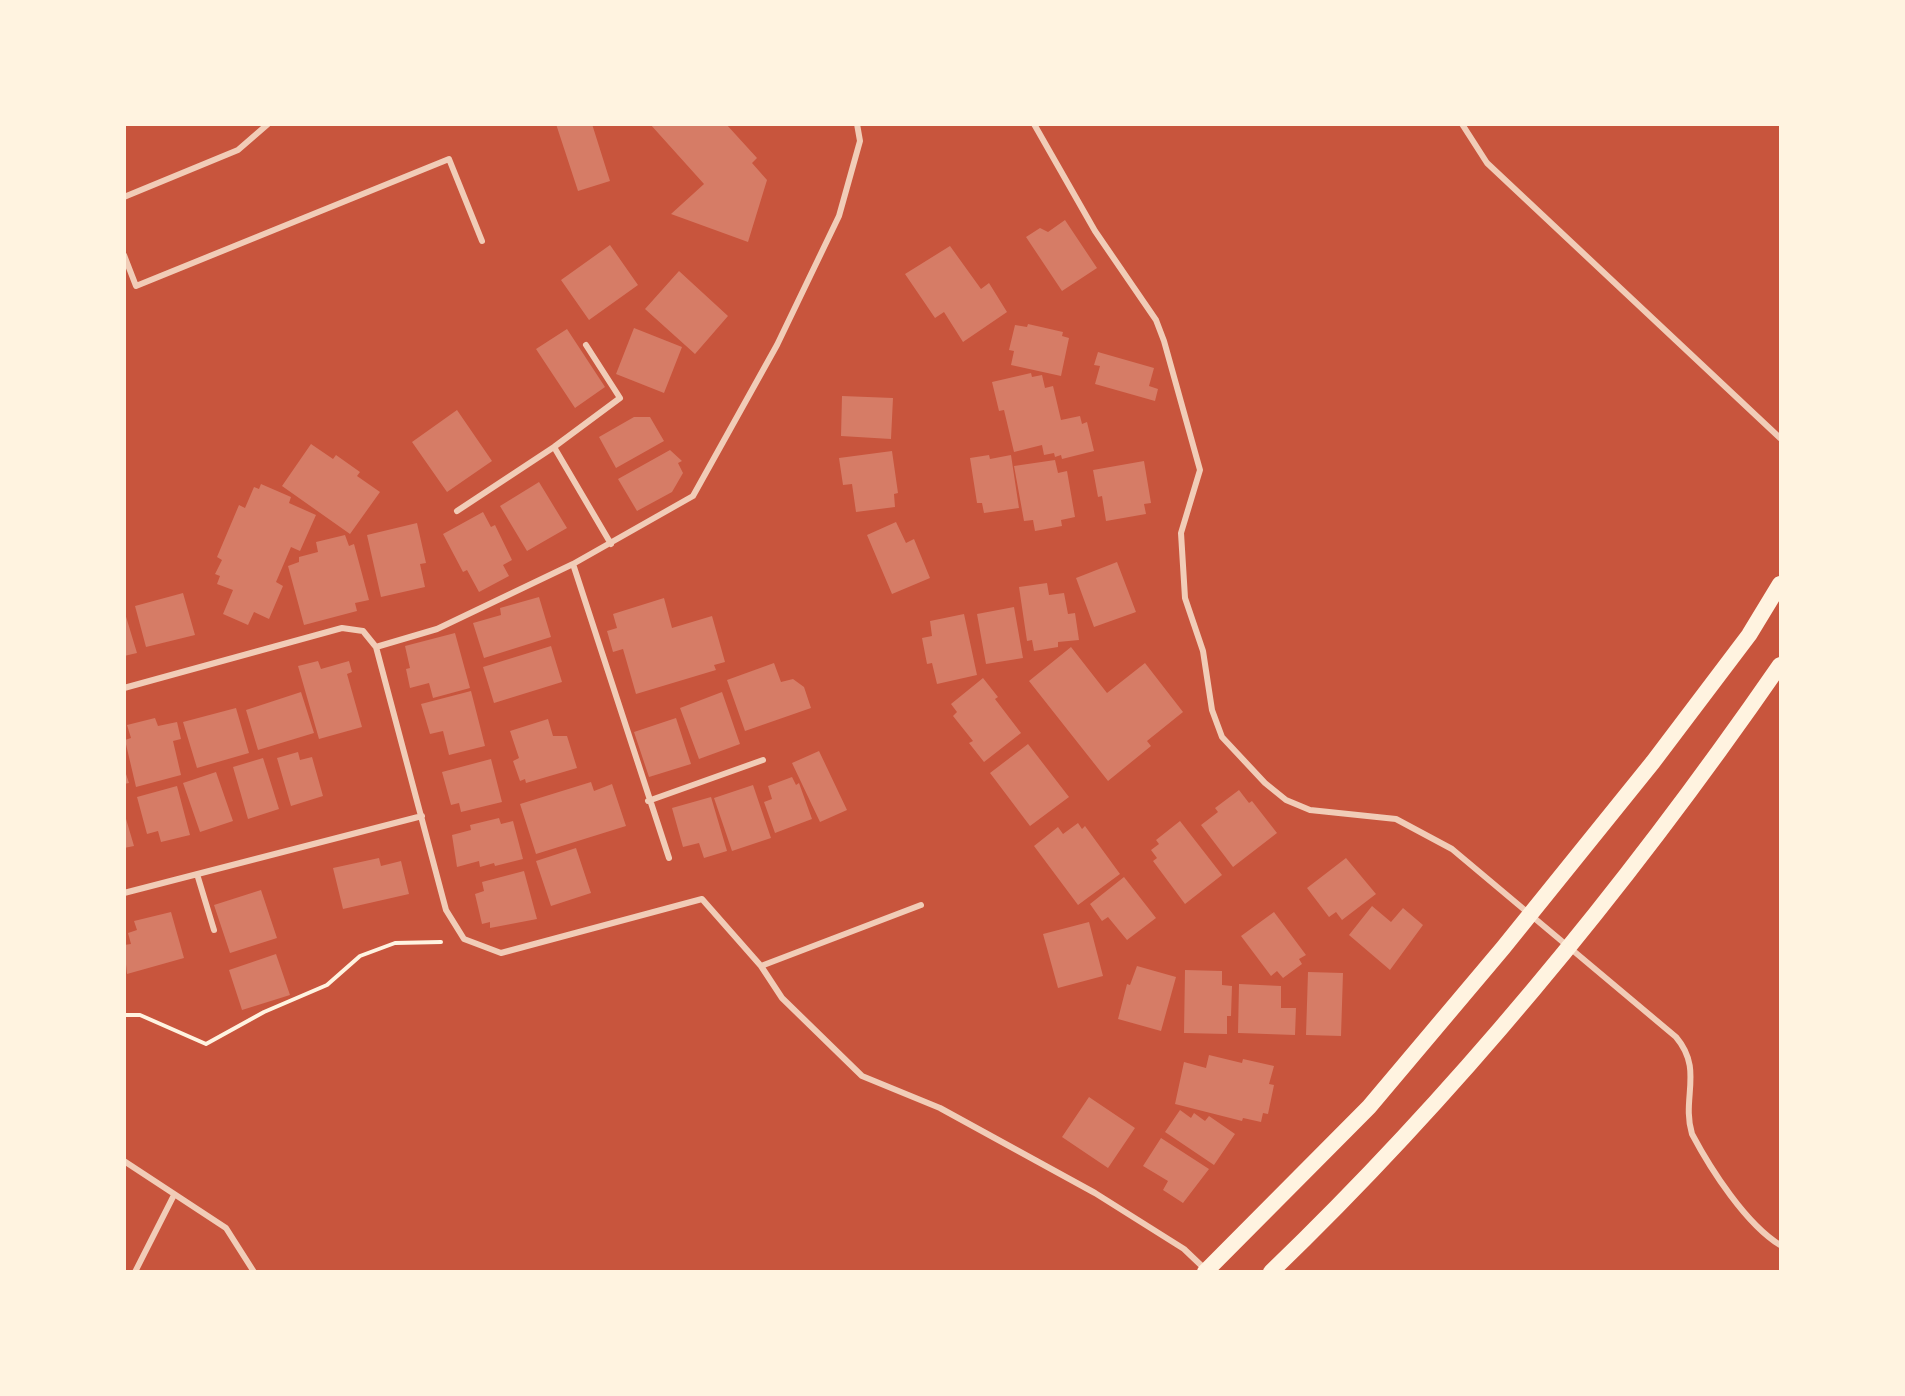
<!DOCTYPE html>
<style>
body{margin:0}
#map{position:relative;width:1905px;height:1396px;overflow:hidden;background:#c8553d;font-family:Signika,sans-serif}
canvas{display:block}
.frame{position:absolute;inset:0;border:126px solid #fff3e0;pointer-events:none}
</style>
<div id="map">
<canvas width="1905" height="1396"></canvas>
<div class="frame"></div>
</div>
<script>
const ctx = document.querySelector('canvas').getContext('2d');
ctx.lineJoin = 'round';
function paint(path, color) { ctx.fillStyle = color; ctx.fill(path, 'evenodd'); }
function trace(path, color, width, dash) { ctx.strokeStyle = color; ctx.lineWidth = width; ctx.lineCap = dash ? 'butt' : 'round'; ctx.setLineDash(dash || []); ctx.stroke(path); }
const building = new Path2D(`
 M556,124H592L610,181L578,191Z
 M650,124H726L757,158L752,163L767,180L748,242L671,214L704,184Z
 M1065,220L1097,268L1062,291L1026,237L1040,228L1048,232Z
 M610,245L638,285L589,320L561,280Z
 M950,246L981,289L989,283L1007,312L963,342L944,312L935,318L905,274Z
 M679,271L728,316L695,354L645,309Z
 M1028,324L1063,332L1062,336L1069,338L1061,376L1011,365L1014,351L1009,350L1015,325L1027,327Z
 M634,328L682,347L664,393L616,374Z
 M567,329L605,387L575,408L536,349Z
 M1098,352L1154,368L1149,386L1158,389L1155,401L1095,384L1100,366L1094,365Z
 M1031,373L1032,377L1042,375L1045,388L1053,386L1061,420L1080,416L1082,424L1087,422L1094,451L1062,459L1061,455L1055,457L1054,453L1044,455L1042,445L1014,452L1004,410L999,411L992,382Z
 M842,396L893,398L891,439L841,436Z
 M457,410L492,461L447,492L412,442Z
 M634,417H650L664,441L616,468L599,437Z
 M311,444L333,459L336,455L360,472L357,476L380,492L350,534L282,486Z
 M670,450L682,461L678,463L683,473L672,492L637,511L618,479Z
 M892,451L898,493L894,494L895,507L856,512L852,484L843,485L839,458Z
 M989,455L990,459L1011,455L1019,508L984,513L982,503H977L970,458Z
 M1055,460L1058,473L1067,471L1075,517L1061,520L1062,526L1035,531L1033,520L1024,521L1014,466Z
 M1144,461L1151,503L1144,504L1146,514L1106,521L1102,496L1098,497L1093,470Z
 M539,482L567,528L527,551L500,506Z
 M261,484L291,497L289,503L316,515L300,551L291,547L276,582L283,586L269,619L254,612L248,625L223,614L233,590L217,584L220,576L215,574L222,560L217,557L239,505L245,508L254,487L259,489Z
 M483,512L491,527L495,525L512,560L503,565L509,576L479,592L467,570L463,572L443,534Z
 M896,522L906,543L914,539L930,578L892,594L867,535Z
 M417,523L426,563L420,564L425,587L381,597L367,535Z
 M345,535L349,546L354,544L369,600L355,603L357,611L304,625L288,566L299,562V557L318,552L316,542Z
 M1117,562L1136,612L1094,627L1076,578Z
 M1047,583L1049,595L1064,593L1068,614L1075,613L1079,640L1058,642V647L1034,651L1032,640L1027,641L1019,587Z
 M183,593L195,635L146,647L135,606Z
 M539,597L551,637L484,658L473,623L501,615L500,608Z
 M664,598L672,628L712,616L725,662L714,665L716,670L636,694L623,649L613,652L607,631L617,628L613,614Z
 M1014,607L1023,658L986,664L977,614Z
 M124,610L137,653L124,656Z
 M964,614L977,675L937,684L932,663L927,664L922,638L932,636L930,621Z
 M455,633L470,688L433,698L429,683L410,688L406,669L410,668L405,646Z
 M551,646L562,682L494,703L483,667Z
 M1071,647L1107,693L1145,663L1183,712L1147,741L1151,746L1108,781L1029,681Z
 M318,661L321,669L349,661L352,672L347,674L362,727L319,739L298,666Z
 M774,663L781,682L793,679L804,687L811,708L745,731L727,680Z
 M983,678L998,697L995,699L1021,733L984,762L969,743L973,741L953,716L957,712L951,704Z
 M471,691L485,746L449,755L443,731L430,734L421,704Z
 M301,692L314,733L258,750L246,710Z
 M722,692L740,744L699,759L680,708Z
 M236,708L249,753L197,768L183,722Z
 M155,718L158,726L177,722L181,739L173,741L181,775L136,787L125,740L131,738L127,725Z
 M676,718L691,764L649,777L634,732Z
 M548,719L553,736H567L577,768L526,783L525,779L520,781L513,761L519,758L510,731Z
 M1028,744L1069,797L1030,826L990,773Z
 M819,751L847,810L820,822L792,763Z
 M298,752L300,760L312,757L323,796L291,806L277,758Z
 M263,758L279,809L248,819L233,767Z
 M491,759L502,802L461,812L459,803L451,805L442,772Z
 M124,768L129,783L124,784Z
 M216,772L233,821L200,832L183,783Z
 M792,777L796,785L799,783L812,819L775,833L764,802L772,799L768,786Z
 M591,782L594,791L612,784L626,826L536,854L520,804Z
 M753,785L771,838L732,851L714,798Z
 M177,786L190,835L161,842L158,831L147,834L137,797Z
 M1239,790L1249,803L1252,801L1277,833L1233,867L1201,825L1218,812L1215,808Z
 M711,797L727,851L704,858L699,843L683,847L672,808Z
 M124,812L134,846L124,848Z
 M499,818L501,824L513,821L523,859L495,866L494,863L480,867L479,861L457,867L452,835L471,830L470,825Z
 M1180,821L1222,875L1185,904L1153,861L1157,858L1151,850L1159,844L1156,840Z
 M1078,823L1082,829L1085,826L1120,874L1078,905L1034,846L1058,827L1063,834Z
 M576,848L591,893L551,906L536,861Z
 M379,858L381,866L401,861L409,894L343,909L333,868Z
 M1346,858L1376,894L1342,920L1336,912L1329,917L1307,888Z
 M524,871L537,919L490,928V922L482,924L475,894L484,891L482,882Z
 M1124,877L1156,918L1127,940L1108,917L1102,921L1090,904Z
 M261,890L277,938L230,953L214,905Z
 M1372,906L1391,922L1403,908L1423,925L1390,970L1349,935Z
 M171,912L184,958L127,974L124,945L131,944L128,933L137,930L134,921Z
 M1274,912L1306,955L1299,959L1302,964L1283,978L1277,971L1271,976L1241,936Z
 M1089,922L1103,976L1058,988L1043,934Z
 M276,954L290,995L242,1010L229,970Z
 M1137,966L1176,977L1161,1031L1118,1019L1127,984L1130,985Z
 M1185,970L1222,971V985L1232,986L1231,1016H1227V1034L1184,1033Z
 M1308,972L1343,973L1341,1036L1306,1035Z
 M1239,984L1281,986V1008H1296L1295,1035L1238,1033Z
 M1209,1055L1242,1063L1243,1059L1274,1066L1269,1084L1274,1085L1268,1114L1263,1113L1261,1122L1243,1118L1242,1121L1175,1104L1184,1062L1206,1068Z
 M1089,1097L1135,1128L1108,1168L1062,1137Z
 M1180,1110L1191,1118L1194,1113L1205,1121L1209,1116L1235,1134L1214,1165L1165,1132Z
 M1161,1138L1209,1169L1183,1203L1163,1190L1168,1181L1143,1166Z`);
const path = new Path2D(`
 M124,1015H140L206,1044L264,1012L327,985L360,956L395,943L441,942`);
const minor = new Path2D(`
 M1034,124L1095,231L1156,320L1164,341L1200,470L1181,533L1185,598L1203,651L1212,710L1222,737L1265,783L1286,800L1310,810L1396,819L1452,849L1676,1037C1704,1070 1681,1098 1692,1134C1711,1170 1746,1224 1780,1245
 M1462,124L1487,163L1780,438
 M124,197L238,150L268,124
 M124,255L136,286L449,159L482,241
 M554,447L611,544
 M457,511L554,447L620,398L586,345
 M573,564L669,858
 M376,647L446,910L464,939L501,953L702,899L761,966L782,998L862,1076L940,1108L1095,1193L1184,1249L1206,1270
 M124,688L342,628L363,631L376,647L437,629L573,564L693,496L777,345L839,216L860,141L857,124
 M648,801L763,760
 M197,874L214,930
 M124,893L422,816
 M761,966L921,905
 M124,1161L226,1228L254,1272
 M135,1272L174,1195`);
const trunk = new Path2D(`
 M1205,1272L1369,1107L1503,948L1653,762L1749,635L1780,584
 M1271,1272C1462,1088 1630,882 1780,665`);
paint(building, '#d67c66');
trace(path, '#fff3e0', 4);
trace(minor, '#f1ccb7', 6);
trace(trunk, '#fff3e0', 16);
</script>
